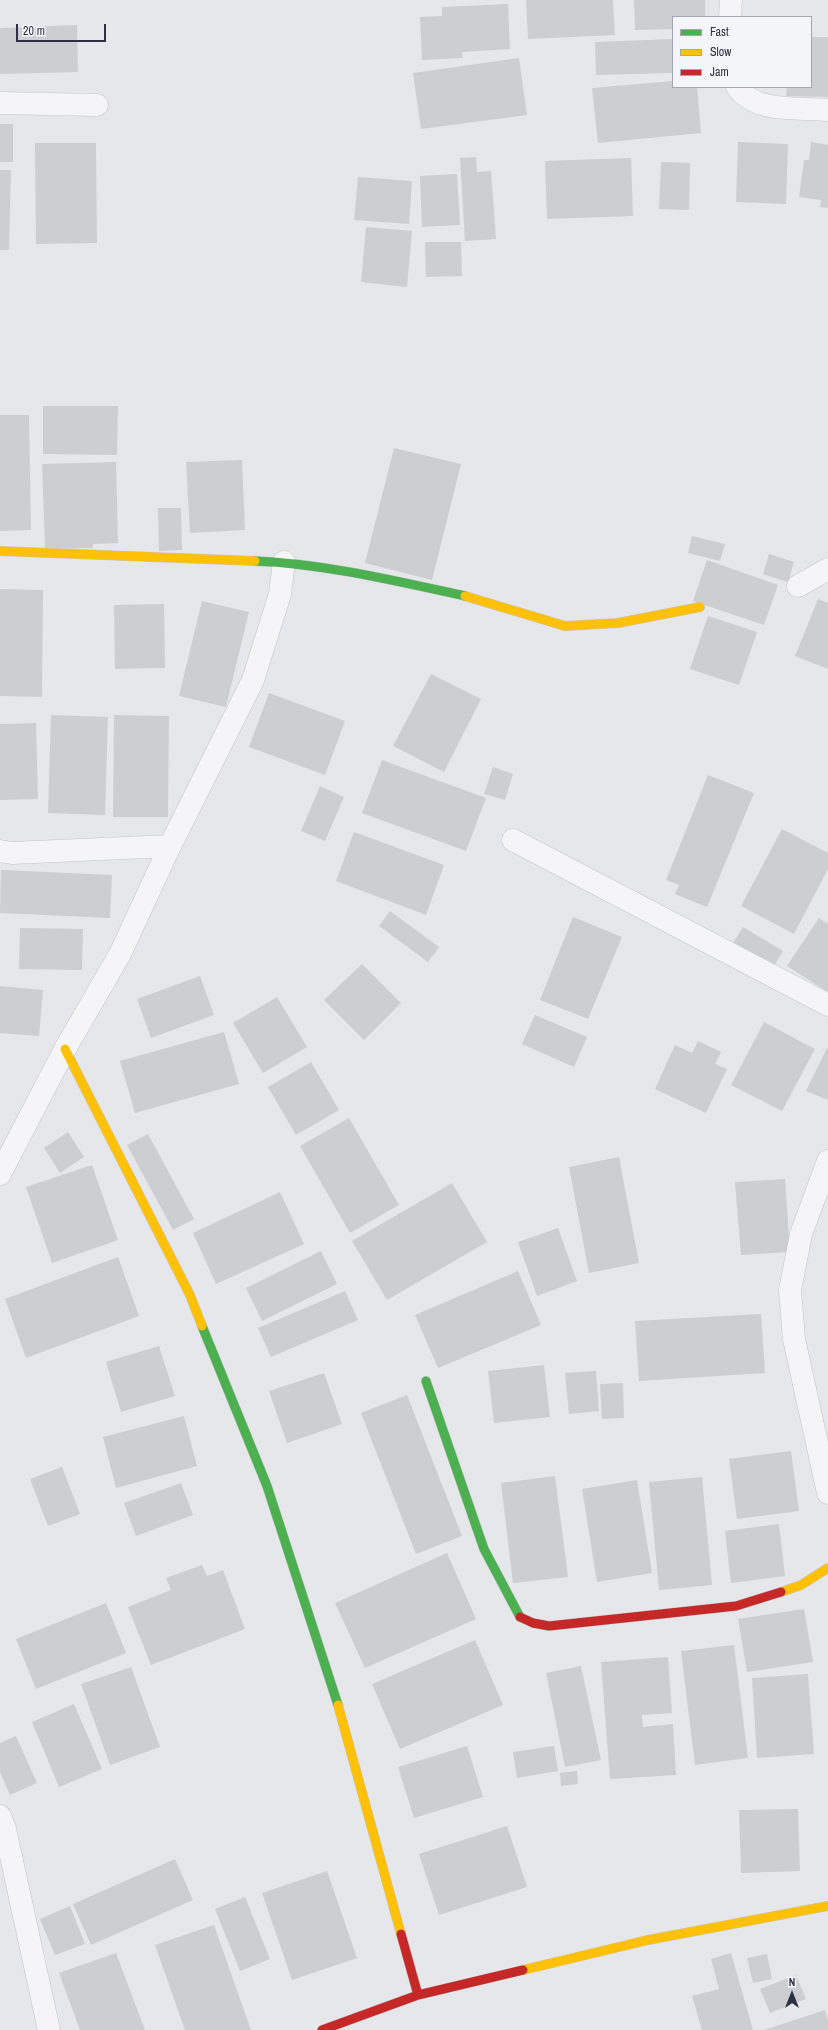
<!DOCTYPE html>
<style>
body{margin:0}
#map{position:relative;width:828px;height:2030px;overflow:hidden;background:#e6e7ea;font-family:"Archivo Narrow",sans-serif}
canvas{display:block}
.legend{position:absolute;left:672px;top:16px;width:140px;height:72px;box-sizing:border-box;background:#f4f5f9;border:1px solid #a4a6b1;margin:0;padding:5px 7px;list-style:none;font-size:12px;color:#2c3044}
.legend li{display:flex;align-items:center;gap:8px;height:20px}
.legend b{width:20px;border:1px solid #a4a6b1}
.north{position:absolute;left:772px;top:1974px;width:40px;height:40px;-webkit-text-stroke:3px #f4f5f9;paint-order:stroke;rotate:0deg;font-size:11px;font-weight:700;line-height:16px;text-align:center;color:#2c3044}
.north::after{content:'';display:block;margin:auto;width:14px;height:18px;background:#2c3044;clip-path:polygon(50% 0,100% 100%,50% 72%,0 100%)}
.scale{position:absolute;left:16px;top:24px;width:90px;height:18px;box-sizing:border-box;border:2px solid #2c3044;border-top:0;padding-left:5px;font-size:12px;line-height:14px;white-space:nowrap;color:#2c3044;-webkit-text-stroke:3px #f4f5f9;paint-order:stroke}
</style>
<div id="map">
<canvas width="828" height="2030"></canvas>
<ul class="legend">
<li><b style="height:5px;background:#4caf50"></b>Fast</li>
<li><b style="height:5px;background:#ffc107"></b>Slow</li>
<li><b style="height:5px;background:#c62828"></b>Jam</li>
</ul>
<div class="north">N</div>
<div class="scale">20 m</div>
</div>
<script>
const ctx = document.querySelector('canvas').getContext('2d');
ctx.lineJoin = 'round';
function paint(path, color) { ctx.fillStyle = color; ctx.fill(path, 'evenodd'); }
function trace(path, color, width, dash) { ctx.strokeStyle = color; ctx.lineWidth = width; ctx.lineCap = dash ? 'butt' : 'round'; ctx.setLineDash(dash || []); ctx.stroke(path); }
const building = new Path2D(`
 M526,0H613L615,35L528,39Z
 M634,0H705V17H673V29L635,30Z
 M508,4L510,49L462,52L463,58L422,60L420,17L442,16V7Z
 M77,25L78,72L0,74V28Z
 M811,37H828V97L786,96L787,87H811Z
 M673,39V73L596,75L595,42Z
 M519,58L527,115L421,129L413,73Z
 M673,81V87H697L701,133L598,143L592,88Z
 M0,124H13V162H0Z
 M738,142L788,144L786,204L736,202Z
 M811,142L828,145V208L820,207L821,200L799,197L804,160H809Z
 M35,143H96L97,243L36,244Z
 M476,157L477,172L491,171L496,239L465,241L460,158Z
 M631,158L633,216L547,219L545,161Z
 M661,162L690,163L689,210L659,209Z
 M0,170H11L9,250H0Z
 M457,174L460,225L422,227L420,176Z
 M358,177L412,181L409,224L354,220Z
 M366,227L412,231L407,287L361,282Z
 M425,242H461L462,276L426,277Z
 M43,406H118L117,455L43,454Z
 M0,415H29L31,530L0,531Z
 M394,448L461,464L432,580L365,563Z
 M242,460L245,530L190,533L186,462Z
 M116,462L118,543L93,544V548L45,549L42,464Z
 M158,508H181L182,550L159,551Z
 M692,536L725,544L720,561L688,553Z
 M769,554L794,562L788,582L763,574Z
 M707,560L778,585L764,625L693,601Z
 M0,589L43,590L42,697L0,696Z
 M818,599L828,603V669L795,656Z
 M202,601L249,612L226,707L179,696Z
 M164,604L165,668L115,669L114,605Z
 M708,616L757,632L739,685L690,669Z
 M431,674L481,699L444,772L393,746Z
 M269,693L345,721L325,775L249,747Z
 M51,715L108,717L105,815L48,813Z
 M114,715L169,716L168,817H113Z
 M36,723L38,799L0,800V724Z
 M382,760L486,798L466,851L362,813Z
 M493,767L513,774L505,800L484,794Z
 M708,775L754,793L707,907L675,894L679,885L666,880Z
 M320,786L344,797L325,841L301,831Z
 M782,829L828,853V869L794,934L741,906Z
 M354,832L444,865L426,915L336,881Z
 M1,870L112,875L110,918L0,913Z
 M390,911L439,947L428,962L379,926Z
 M573,917L622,937L588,1019L540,1000Z
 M819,918L828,924V992L787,966Z
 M743,927L783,951L774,966L733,943Z
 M20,928L83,929L82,970L19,969Z
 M362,964L401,1003L364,1040L324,1000Z
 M200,976L214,1015L151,1038L137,999Z
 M0,986L43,990L39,1036L0,1033Z
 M277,997L307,1047L263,1073L233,1023Z
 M535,1015L587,1037L574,1067L522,1044Z
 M764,1022L815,1049L782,1111L731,1085Z
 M224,1032L239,1084L135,1113L120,1061Z
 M698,1041L721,1052L715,1064L727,1069L706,1113L655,1089L675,1045L692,1053Z
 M827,1048H828V1100L806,1091Z
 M311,1062L339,1110L296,1135L268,1087Z
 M349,1118L399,1205L350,1233L300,1146Z
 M68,1132L84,1157L60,1173L44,1148Z
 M148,1134L194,1219L173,1230L127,1145Z
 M619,1157L639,1263L589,1273L569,1167Z
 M92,1165L118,1240L52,1263L26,1187Z
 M785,1179L790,1252L741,1255L735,1182Z
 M452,1183L487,1242L387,1300L352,1241Z
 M280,1192L304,1244L216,1284L193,1233Z
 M558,1228L577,1281L537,1296L518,1242Z
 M321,1251L337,1284L262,1321L246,1288Z
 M118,1257L139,1316L26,1358L5,1299Z
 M518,1271L541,1325L438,1368L415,1315Z
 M345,1291L358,1320L271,1357L258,1328Z
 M761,1314L765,1373L639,1381L635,1321Z
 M159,1346L175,1396L121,1412L106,1362Z
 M544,1365L550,1417L494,1423L488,1371Z
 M596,1371L599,1411L569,1414L565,1373Z
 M324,1373L342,1424L287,1443L269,1391Z
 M623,1383L624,1418L602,1419L600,1384Z
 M407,1395L462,1536L416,1554L361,1413Z
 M184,1416L197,1466L116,1488L103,1437Z
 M791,1451L799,1511L737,1519L729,1459Z
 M62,1467L80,1514L48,1526L30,1479Z
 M555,1476L568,1577L513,1583L501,1483Z
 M702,1477L712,1585L659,1590L649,1482Z
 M637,1480L652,1573L597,1582L582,1489Z
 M181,1483L193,1515L136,1536L124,1503Z
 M779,1524L785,1576L731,1583L725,1531Z
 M447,1553L476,1619L365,1668L335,1603Z
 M202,1565L207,1576L223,1570L245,1629L151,1665L128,1607L171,1590L166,1578Z
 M106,1603L126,1653L36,1689L16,1639Z
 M804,1609L813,1662L747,1672L738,1619Z
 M475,1640L503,1705L400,1749L372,1684Z
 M734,1645L748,1758L695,1765L681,1651Z
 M668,1657L672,1713L642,1715L643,1727L673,1724L676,1775L610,1779L601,1662Z
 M581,1666L601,1760L565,1767L546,1673Z
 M131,1667L160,1747L110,1765L81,1684Z
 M808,1674L814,1754L757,1758L752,1678Z
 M74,1704L102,1769L59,1787L32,1722Z
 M16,1736L37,1783L10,1795L0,1772V1743Z
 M467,1746L483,1797L414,1818L398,1767Z
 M554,1746L558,1771L517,1778L513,1752Z
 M577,1771L578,1784L561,1786L560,1773Z
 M798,1809L800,1871L741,1873L739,1810Z
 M507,1826L527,1887L439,1915L419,1854Z
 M175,1859L193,1900L91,1945L73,1904Z
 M327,1871L357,1958L292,1980L262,1893Z
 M245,1897L270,1959L240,1971L215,1909Z
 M70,1906L85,1944L55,1955L40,1919Z
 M214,1925L251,2030H185L155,1945Z
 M116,1953L145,2030H80L59,1973Z
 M731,1953L753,2030H702L692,1996L719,1989L711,1959Z
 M767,1954L772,1979L753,1983L747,1958Z
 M796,1975L806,1999L770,2013L760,1989Z
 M825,2010L828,2021V2030H764Z`);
const street = new Path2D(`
 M730,17L731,0
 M737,87C756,114 799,107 828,110
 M0,103L97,105
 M798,586L828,569
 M513,840L828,1005
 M0,851L12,853L170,846
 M828,1161L801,1234L790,1290L794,1339L828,1493
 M0,1174L65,1049L120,954L170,846L253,680L280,594L284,562
 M0,1816L5,1829L49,2030`);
const fast = new Path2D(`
 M255,561C326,564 396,581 465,596
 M202,1326L267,1486L338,1705
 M426,1381L484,1549L520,1617`);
const slow = new Path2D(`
 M0,551L255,561
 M465,596L565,626L618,623L700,607
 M65,1049L190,1295L202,1326
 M781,1592L801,1585L828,1568
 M338,1705L401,1934
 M523,1970L648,1940L828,1906`);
const jam = new Path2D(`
 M520,1617L533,1623L549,1626L736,1606L781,1592
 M401,1934L418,1995
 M322,2030L418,1995L523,1970`);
paint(building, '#cdced2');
trace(street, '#c3c4c8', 23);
trace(fast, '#c3c4c8', 10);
trace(slow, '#c3c4c8', 10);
trace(jam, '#c3c4c8', 10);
trace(street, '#f5f5f7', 22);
trace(fast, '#4caf50', 9);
trace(slow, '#ffc107', 9);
trace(jam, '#c62828', 9);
</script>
